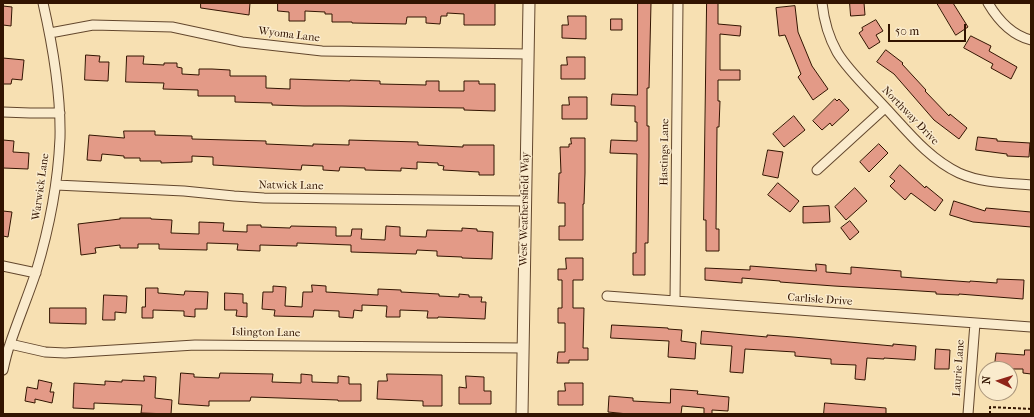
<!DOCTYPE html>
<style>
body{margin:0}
#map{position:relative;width:1034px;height:417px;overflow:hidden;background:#f7e0b2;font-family:"IM FELL French Canon",serif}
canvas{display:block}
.frame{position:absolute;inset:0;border:4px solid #321401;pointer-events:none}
.north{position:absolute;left:978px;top:361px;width:40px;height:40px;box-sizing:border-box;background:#faebcd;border:1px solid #aa957b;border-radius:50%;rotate:274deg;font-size:11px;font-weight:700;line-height:16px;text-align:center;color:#321401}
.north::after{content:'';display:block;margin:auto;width:14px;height:18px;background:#8f2418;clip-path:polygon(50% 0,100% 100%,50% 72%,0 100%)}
.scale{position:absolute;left:888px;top:24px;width:78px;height:18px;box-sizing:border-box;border:2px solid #321401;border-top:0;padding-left:5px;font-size:12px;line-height:14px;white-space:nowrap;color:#321401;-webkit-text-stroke:3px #faebcd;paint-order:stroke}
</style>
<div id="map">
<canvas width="1034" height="417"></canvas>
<div class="frame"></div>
<div class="north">N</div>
<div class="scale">50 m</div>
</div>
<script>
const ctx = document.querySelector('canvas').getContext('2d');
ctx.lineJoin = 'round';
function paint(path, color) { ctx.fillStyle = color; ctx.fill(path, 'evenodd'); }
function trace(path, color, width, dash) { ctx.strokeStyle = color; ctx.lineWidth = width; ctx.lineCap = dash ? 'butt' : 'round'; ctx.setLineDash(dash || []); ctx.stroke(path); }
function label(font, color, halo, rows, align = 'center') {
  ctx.font = font + ' "IM FELL French Canon",serif'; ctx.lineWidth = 3; ctx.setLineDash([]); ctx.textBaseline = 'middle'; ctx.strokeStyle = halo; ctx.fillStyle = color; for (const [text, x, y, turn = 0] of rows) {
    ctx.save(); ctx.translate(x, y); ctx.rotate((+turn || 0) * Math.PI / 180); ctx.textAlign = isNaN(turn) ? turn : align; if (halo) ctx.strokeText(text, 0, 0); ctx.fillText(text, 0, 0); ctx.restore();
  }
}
const building = new Path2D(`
 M201,3H250L249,15L201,8Z
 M278,3H495V25H464V14L447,13V16H441L440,24L426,23V17H407L406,24L352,23V22H332V14H325V12L305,11V21H289V12L278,11Z
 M638,3H651L649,88H647V126H649V157L648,243H645V275H633V253H636L637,154L610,153L611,140L637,141V122H635V106L611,105L612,94L637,95Z
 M707,3H718V24L741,26L740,36L720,34V70H740V80H718V101H720L719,127H717L716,229H719V251H706V220H704Z
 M850,3H864L865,15L851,16Z
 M937,3H953L968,27L956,35Z
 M3,6L12,7L11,26L3,25Z
 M795,6L798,32L812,66L828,89L813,100L798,77L801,74L785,35L779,36L776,8Z
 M568,16H586V39L562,38V25H568Z
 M611,19H622V30H611Z
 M876,20L883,31L876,35L880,42L869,49L859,33L863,30L862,28Z
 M971,36L991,46L989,51L1017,67L1011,79L991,68L993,64L964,48Z
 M886,50L903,63L902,64L926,90L925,91L949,116L950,114L967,128L959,139L934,120L894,74L877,62Z
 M86,55L100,56L99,62H109L108,81L85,80Z
 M127,56H144L143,64L164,65V63H177V67L182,68V74L199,75V69H212L230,70V76H266V88L290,89V79L350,81V80L380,81V84L426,85V81H439V91H464V81H479V84H495V111L464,110V108L342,106H304L272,105V103L235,102V96H198V90L163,89L164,83L126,82Z
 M567,57H585V79H561V65H567Z
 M3,58L24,60L22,80L12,79L11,84H3Z
 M569,97H587V119H562V105H569Z
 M835,99L837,101L839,99L849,110L832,126L830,123L822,130L813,121Z
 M794,116L805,130L784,147L773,134Z
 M124,131H155V135L192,136V139L266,141V144L313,146V144L349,145V140L418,142V145L463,147V145H494V175H479V172L443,170L444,166L438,165V163L417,162V169L401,168V171L365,170V168L340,167L339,171L323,170V166L302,165L301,170L213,165V157L192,156V162L161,163V161H140V158H124V156L102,154L101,161L87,160L89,135L124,138Z
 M978,137L997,139V141L1030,143L1029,157L1007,156V154L976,150Z
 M571,138H585V173L584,204H583V240H559V226H565V203H558L559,173H561L560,147H569V144H571Z
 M3,140L14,141L13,152L29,153L28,169L3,168Z
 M879,144L888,153L869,172L860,162Z
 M768,150L783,152L778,178L763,175Z
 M900,165L925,188L926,186L943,200L935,211L911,193L905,200L890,186L895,181L890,177Z
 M778,183L799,201L790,212L768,195Z
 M855,188L867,201L846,220L835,207Z
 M954,201L985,211L986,208L1031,212V227L973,222L950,215Z
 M829,206L830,222L803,223V207Z
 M3,211L12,212L8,237L3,236Z
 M120,218H151V219L172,220L171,233L199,234V222L224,223L223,231L247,232V225H261V227L290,228L291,226L336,227V236H351L352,229H362L361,239L385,240L386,226L400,227V236L426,237L427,230L462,231V228L477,229V231L493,232L492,259L462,258V257L437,256V251L417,250L416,254L351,252V245L297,243V246L260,245V251L237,250L238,244L207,243V250L159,249V244H138V248H120V245L95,248L96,253L81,255L78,224L120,219Z
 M850,221L859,232L850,240L841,228Z
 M566,258H583V280H573V308H584L583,348H588V360H569V363H557L558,352H565V323H558V308H562V280H558V269H566Z
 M816,264L826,265V272L851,274V267L901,271V277L970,282V281L997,283V279L1024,280L1023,299L959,294V295L936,294V292L904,290L834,286L780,282V281L742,278V283L705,280V268L750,270V266L816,271Z
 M312,285L326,286V292L378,295V289L401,290V292L439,294V296L459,297V294L469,295V297H482L481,302H486L485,319L438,317V318H427L428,311L400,310V317H386L387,306L362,305V311L354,310L353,318L339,317V311L314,310L313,317L274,316L275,310L262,309L263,292H273V286L286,287L285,306L302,307L303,292H312Z
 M146,288H158V293L184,295L185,291L208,292L207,309H195V317L184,316V311L153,310V318H142V307H145Z
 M225,293L243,294V303H247V317L236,316L237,310H225Z
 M104,295L127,296L126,313L115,312V320H103Z
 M50,308H86V324L50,323Z
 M612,325L668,328V329L682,330L681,341L696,343L695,359L668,357L669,341L611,338Z
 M702,331L767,337V335L793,337L893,346V344L916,346L915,360L884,358V359L867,358L865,380L855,379L856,365L831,364V359L795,356V352L745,349L743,373L730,372L732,346L701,344Z
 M936,349L950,350L949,369H935Z
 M1025,350H1031V374L1023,373V369H994L996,353L1024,355Z
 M181,373L194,374V377L219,378L220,373L273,374L272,382L301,383V374L312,375V382L338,383V376L349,377V384H361V401H338V400L251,397L250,401H209V406L179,404Z
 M387,374L442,375V406H423V401L377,399L378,381H387Z
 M144,376L156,377L155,398L172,400L171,414L141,413L142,405L94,403V409L73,408L74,383L105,385V381L122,382V380L144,381Z
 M466,376L484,377V391H491V404H459V387L466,388Z
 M39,380L52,383L50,392H54L52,403L35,399V403L25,401L27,387L37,389Z
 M565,383H583V405H558V391H565Z
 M671,389L698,391L697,394L729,397L728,411L712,410V414H704V408L682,406L681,414H628L608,412L609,396L633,398V401L670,403Z
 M825,403L886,408V414H824Z`);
const path = new Path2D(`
 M990,414V407L1031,409`);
const minor = new Path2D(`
 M822,3C824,21 828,36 837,52C847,69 867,88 881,103C905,128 927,158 959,173C981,183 1007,183 1031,185
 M988,3C998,20 1011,35 1031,40
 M50,33L93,25L172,27L242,42L322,51L528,54
 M3,112L30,113H60
 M817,170L885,108
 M56,185L184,191L234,196L264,198L525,201
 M3,266L36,273
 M607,296L1031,327
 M675,301L678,3
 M10,344L45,352L65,353L195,345L523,348
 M3,370C5,361 7,352 10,344C18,320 28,296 36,272C49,229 58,184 60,138C61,93 53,47 43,3
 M968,414L975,323`);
const tertiary = new Path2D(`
 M522,414L529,3`);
const streetNames = [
 ["Wyoma Lane",289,35,7],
 ["Northway Drive",910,116,46],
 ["Hastings Lane",665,152,-89],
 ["Natwick Lane",291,186,1],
 ["Warwick Lane",41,187,-82],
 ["West Weathersfield Way",525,209,-89],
 ["Carlisle Drive",820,300,4],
 ["Islington Lane",266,333,1],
 ["Laurie Lane",959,368,-86]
];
paint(building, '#e39a87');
trace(building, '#321401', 1);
trace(minor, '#63472d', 11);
trace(tertiary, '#63472d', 13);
trace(path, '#321401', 2, [3, 2]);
trace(minor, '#faebcd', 9);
trace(tertiary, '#faebcd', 11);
label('11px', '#321401', '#faebcd', streetNames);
</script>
